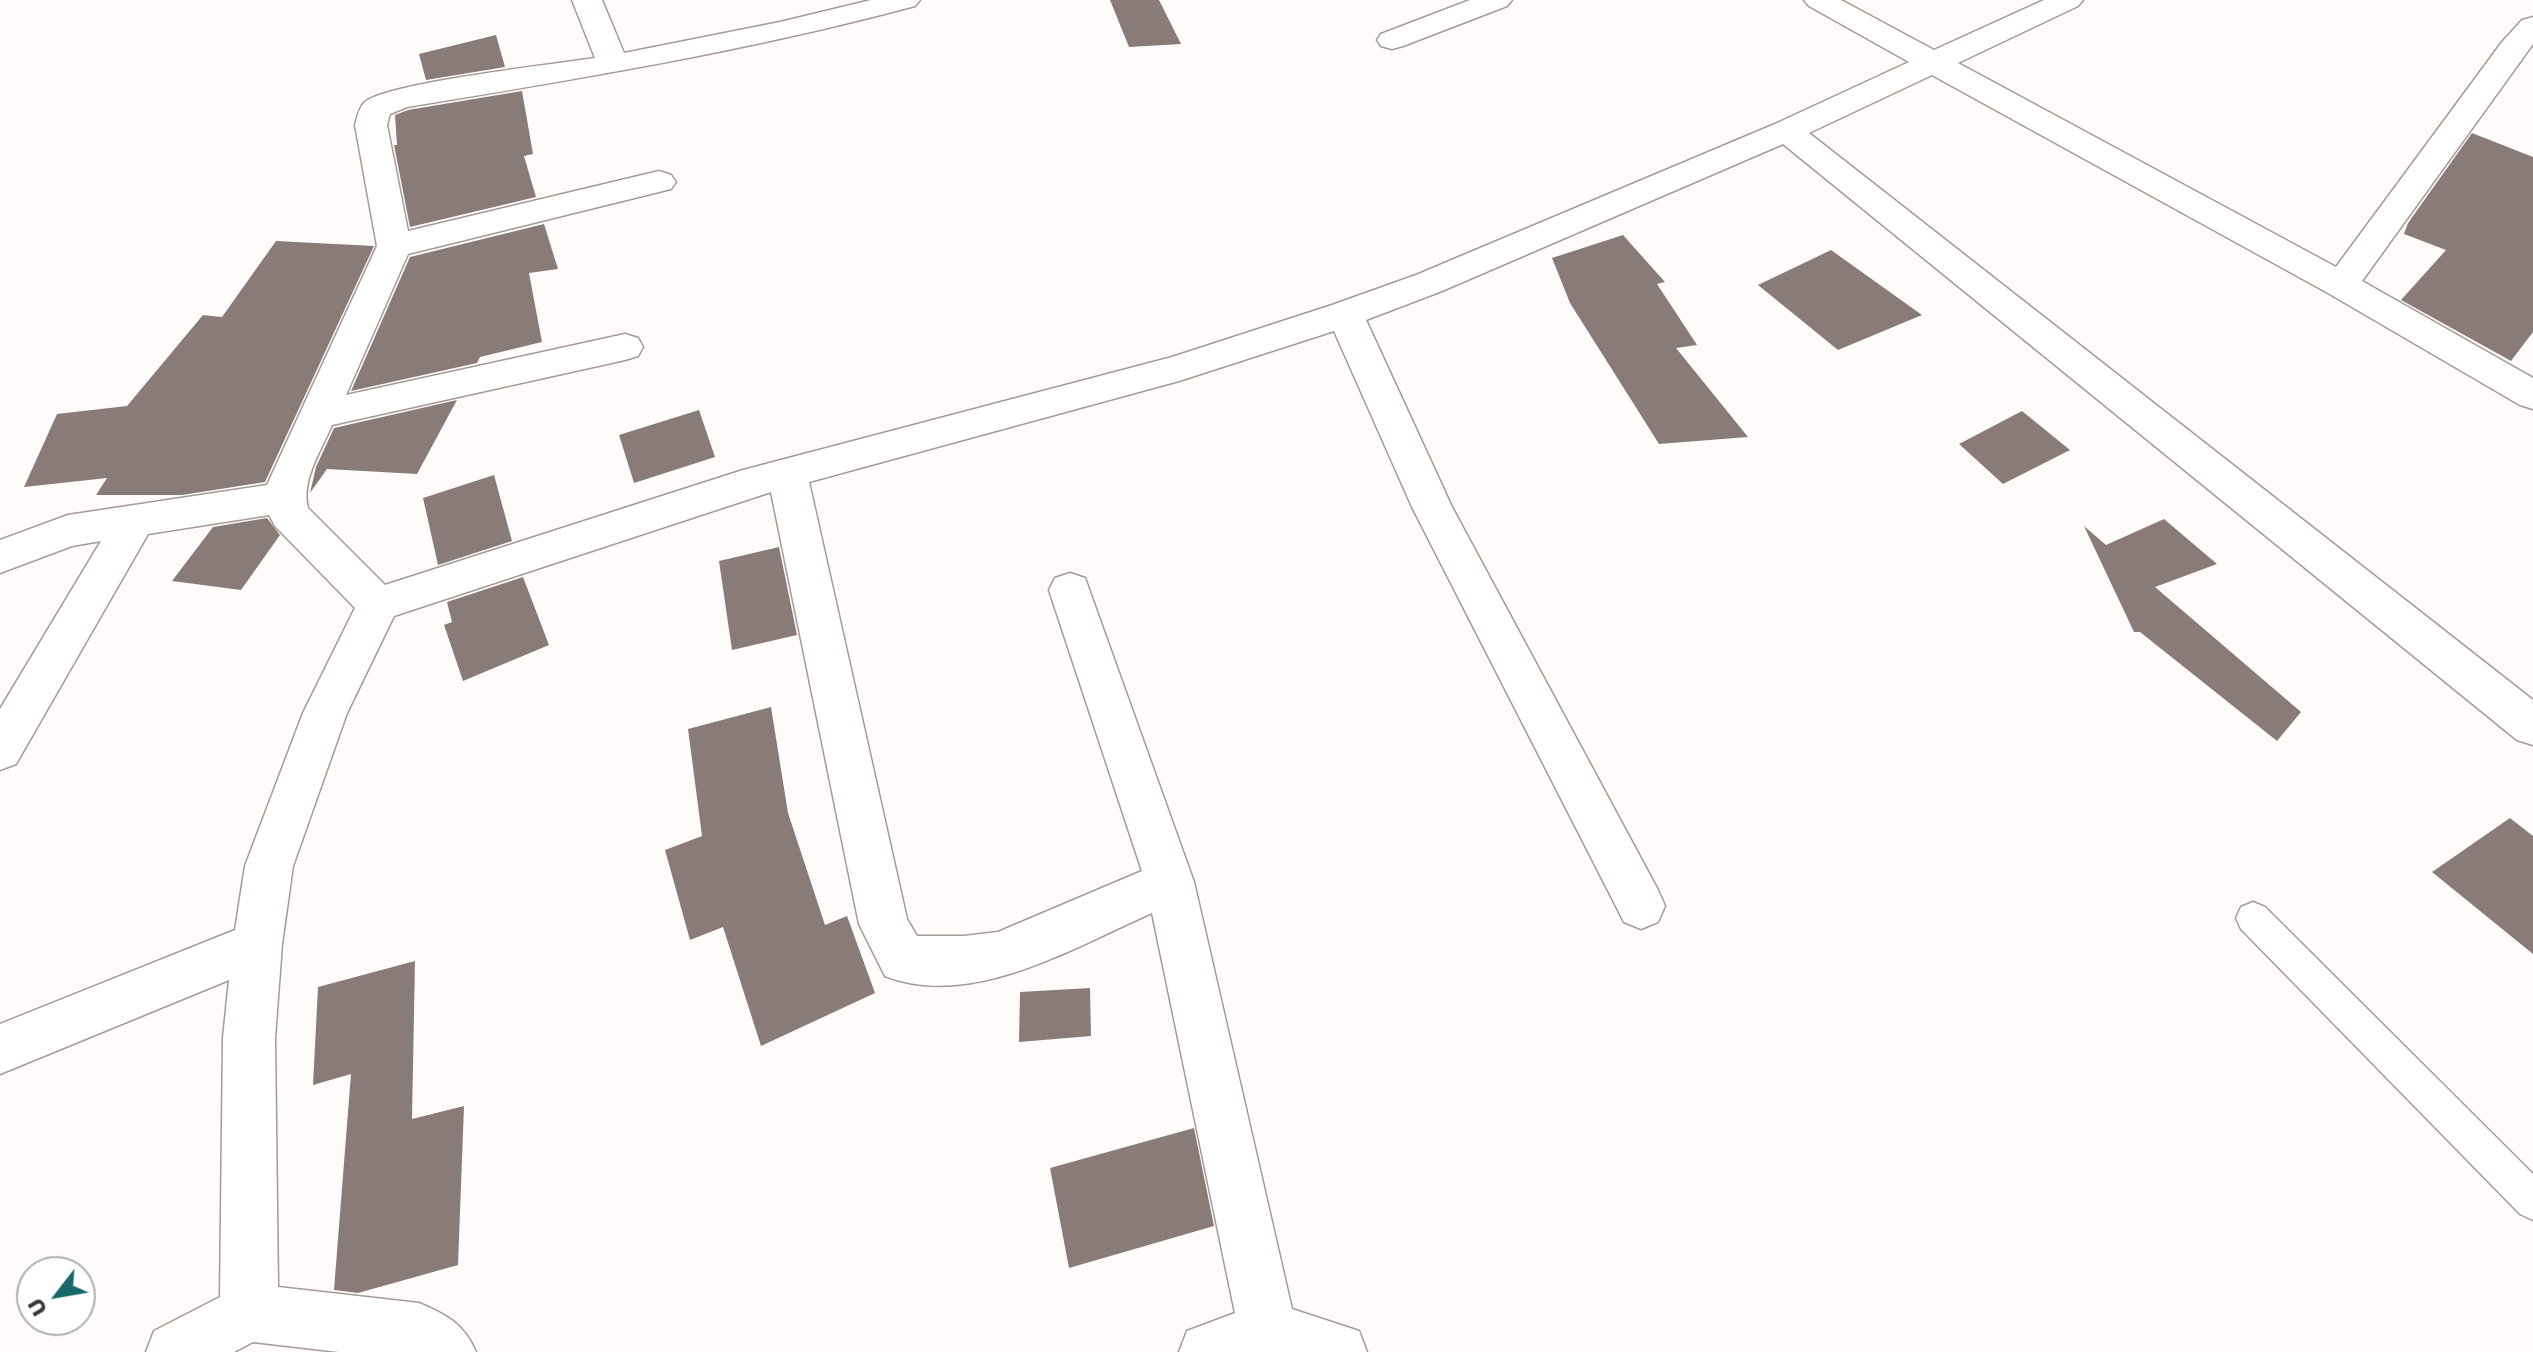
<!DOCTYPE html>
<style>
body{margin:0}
#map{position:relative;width:2533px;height:1352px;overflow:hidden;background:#fefbfa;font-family:"Golos Text",sans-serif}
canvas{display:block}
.north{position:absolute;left:16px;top:1256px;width:80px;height:80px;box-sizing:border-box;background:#fff;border:2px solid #b1afaf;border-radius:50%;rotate:239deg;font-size:22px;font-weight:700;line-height:32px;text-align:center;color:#3d3836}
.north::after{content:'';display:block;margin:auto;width:28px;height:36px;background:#19676a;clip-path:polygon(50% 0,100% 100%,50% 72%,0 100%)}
</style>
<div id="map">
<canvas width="2533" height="1352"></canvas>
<div class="north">U</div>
</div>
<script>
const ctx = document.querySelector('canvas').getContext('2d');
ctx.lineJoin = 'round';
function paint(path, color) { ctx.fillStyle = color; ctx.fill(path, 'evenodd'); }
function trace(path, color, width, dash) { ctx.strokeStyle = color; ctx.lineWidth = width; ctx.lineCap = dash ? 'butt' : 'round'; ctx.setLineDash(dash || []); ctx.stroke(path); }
const building = new Path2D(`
 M1110,0H1159L1181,44L1129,47Z
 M496,35L505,67L426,80L419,54Z
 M522,91L533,154L524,156L536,197L410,227L394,145H397L395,115L408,110Z
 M2472,133L2533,157V332L2511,361L2401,300L2446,250L2404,234L2408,223Z
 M544,224L558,269L529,273L542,342L480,357L477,363L351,391L410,257Z
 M1623,235L1665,282L1657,284L1697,345L1676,348L1748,437L1659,444L1570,303L1552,258Z
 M276,241L374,246L265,482L182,495H96L107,478L24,487L57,414L127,406L203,315L222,317Z
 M1831,250L1922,315L1838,350L1758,285Z
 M457,400L417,474L327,469L310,493L316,467L334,428Z
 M699,410L715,457L634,483L619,435Z
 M2022,411L2070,450L2003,484L1959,444Z
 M494,475L512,541L438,565L423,498Z
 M267,518L280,535L241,590L172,581L213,527Z
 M2164,519L2217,564L2155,587L2301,712L2277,741L2140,632H2134L2084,526L2106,545Z
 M779,547L797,635L732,650L719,561Z
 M523,577L549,645L463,681L444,625L452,622L447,602Z
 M771,707L788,813L825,925L847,916L875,993L761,1046L723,927L690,940L665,850L702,836L688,729Z
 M2510,818L2533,836V954L2432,872Z
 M415,961L412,1119L464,1106L458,1265L358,1293L334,1290L351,1074L313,1085L318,987Z
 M1090,988L1091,1036L1019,1042L1020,992Z
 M1194,1128L1214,1226L1069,1268L1050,1168Z`);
const lane = new Path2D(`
 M2253,902L2265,907L2533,1174V1220L2520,1214L2241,929L2236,918L2241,907Z`);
const street = new Path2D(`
 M572,0H602L624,53L780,22L871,0H920L915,6C748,51 578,79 407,107L390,114L387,125L408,231L659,171L671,175L676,182L671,189L408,254L346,395L625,334L638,338L643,347L638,356L625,360L332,425C321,451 301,480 308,508L385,585L743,470L1172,357L1332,305L1416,275L1775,124L1909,62L1809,6L1804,0H1841L1934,50L2044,0H2083L2078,6L1958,63L2336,267L2502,42L2522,20L2533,17V44L2362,281L2533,378V409L2520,405L2328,293L1932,75L1809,133L2533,700V745L2517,740L1783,144L1442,291L1366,320L1452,507L1658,890L1665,906L1658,922L1641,929L1624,922L1412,507L1334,331L1179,381L809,482L907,919L917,936H964L998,932L1142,871L1049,590L1055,578L1070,573L1085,578L1194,882L1292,1309L1359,1331L1367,1352H1179L1187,1331L1235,1313L1152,913C1074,947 972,1010 885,976L859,924L771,492L394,616L347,713L293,866L282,944L275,1038L278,1287L419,1303C447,1315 464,1324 476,1352H339L253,1342L234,1352H146L154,1331L220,1297L223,1038L229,980L0,1074V1024L235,930L245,866L303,713L355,608L275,526L269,515L148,534L16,764L0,770V709L101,541L72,546L0,573V540L68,515L267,485L377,246L355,125C357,118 359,107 365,102C387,83 555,64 595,58Z
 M1470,0H1512L1507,6L1403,46L1392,49L1381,46L1377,40L1381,34Z`);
paint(building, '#897c78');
trace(lane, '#a79995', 3);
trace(street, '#a79995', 3);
paint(lane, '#fff');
paint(street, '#fff');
</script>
